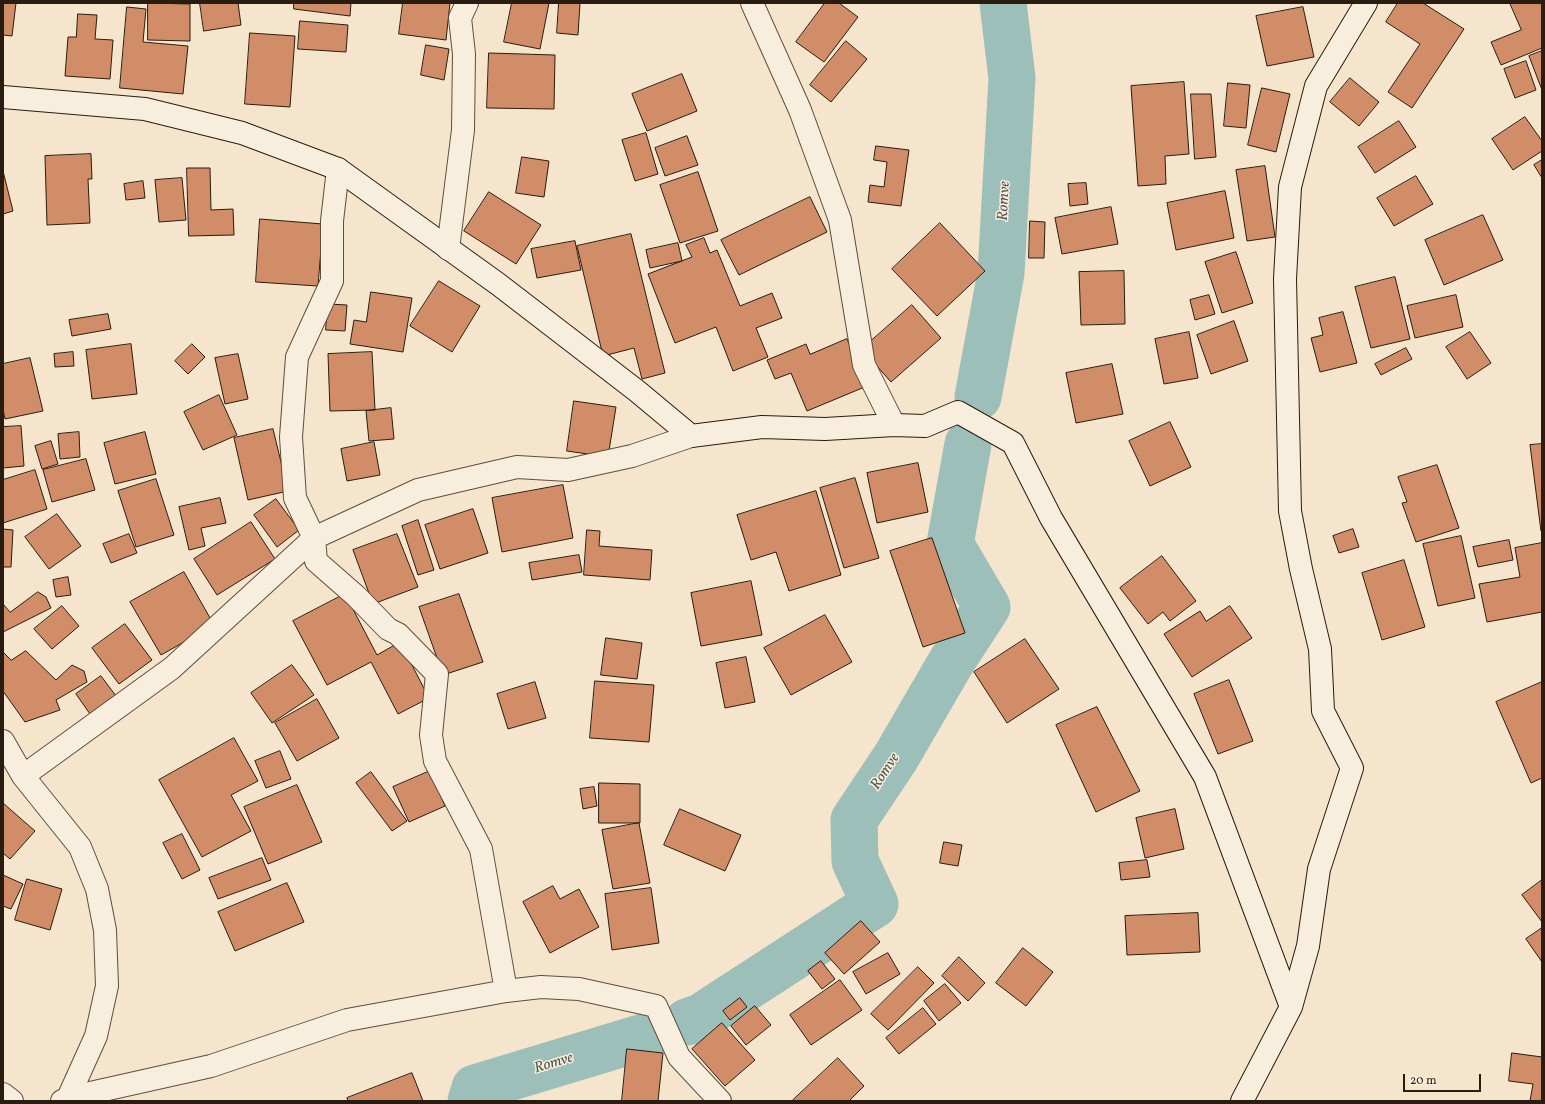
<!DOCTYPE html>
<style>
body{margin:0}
#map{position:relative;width:1545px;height:1104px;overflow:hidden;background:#f5e5cc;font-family:Vollkorn,serif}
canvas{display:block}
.frame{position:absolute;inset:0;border:4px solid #291c10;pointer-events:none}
.scale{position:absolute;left:1403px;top:1074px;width:78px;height:18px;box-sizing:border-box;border:2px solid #291c10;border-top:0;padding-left:5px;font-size:12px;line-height:14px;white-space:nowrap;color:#291c10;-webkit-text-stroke:3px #f8eede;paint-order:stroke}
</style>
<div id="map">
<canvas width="1545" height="1104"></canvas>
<div class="frame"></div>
<div class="scale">20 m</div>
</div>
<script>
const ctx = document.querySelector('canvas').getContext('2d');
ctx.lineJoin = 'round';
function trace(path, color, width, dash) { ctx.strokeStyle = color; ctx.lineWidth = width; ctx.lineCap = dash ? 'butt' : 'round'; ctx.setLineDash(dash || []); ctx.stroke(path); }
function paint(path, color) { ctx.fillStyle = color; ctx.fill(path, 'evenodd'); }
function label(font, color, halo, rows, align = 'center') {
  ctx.font = font + ' Vollkorn,serif'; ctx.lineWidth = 3; ctx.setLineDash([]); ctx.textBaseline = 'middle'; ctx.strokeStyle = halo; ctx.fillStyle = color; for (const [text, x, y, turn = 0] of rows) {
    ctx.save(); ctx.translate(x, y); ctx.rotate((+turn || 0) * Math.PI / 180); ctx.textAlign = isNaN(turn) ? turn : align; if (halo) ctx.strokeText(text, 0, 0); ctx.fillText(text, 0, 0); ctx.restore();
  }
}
const river = new Path2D(`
 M978,397L1001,273L1012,78L1003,3
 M687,1022L701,1017L875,904L855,861L854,820L896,757L950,664L987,607L950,544L968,444
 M471,1101L475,1088L647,1036`);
const building = new Path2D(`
 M3,3H16L12,36L3,35Z
 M148,3L190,4V41L148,40Z
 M200,3H238L241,25L204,31Z
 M294,3H351L350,16L294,9Z
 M403,3H450L446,40L399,34Z
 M512,3H549L540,49L504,42Z
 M559,3H580L578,35L557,33Z
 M825,3H839L858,17L824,62L796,42Z
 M1398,3H1423L1464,29L1412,108L1388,92L1420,44L1386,22Z
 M1510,3H1542V48L1501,65L1491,42L1521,30Z
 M127,7L146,9L143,42L188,46L183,94L120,88Z
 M1303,7L1314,57L1267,66L1256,16Z
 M78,14L97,15L95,39L113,40L110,79L65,76L68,37H76Z
 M300,21L348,25L346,52L298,49Z
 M250,33L295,36L290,107L245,104Z
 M846,41L867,59L831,102L810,85Z
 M426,45L449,49L444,80L421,75Z
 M1542,51V90L1529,56Z
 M489,53L555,55L554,109L487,108Z
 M1526,61L1536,90L1515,98L1504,69Z
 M682,74L697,111L647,131L632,94Z
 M1350,78L1379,102L1359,126L1330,102Z
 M1184,82L1189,154L1165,156L1166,184L1138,186L1131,86Z
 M1228,83L1250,85L1246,128L1224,126Z
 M1262,88L1290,94L1276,152L1248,145Z
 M1191,94H1211L1216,157L1195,159Z
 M1525,117L1542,141V151L1513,170L1492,139Z
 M1399,121L1416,147L1375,173L1358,147Z
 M646,133L658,174L635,181L622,140Z
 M687,136L698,165L665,176L655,148Z
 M876,146L909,150L901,206L868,202L870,185L884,187L887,162L874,160Z
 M91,154L92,179H88L90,223L47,225L45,156Z
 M522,157L549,161L544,197L516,193Z
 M1542,160V178L1534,165Z
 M1265,166L1275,237L1247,241L1236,170Z
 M187,168H210L211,210L233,209L234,235L189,236Z
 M3,171L13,211L3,214Z
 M698,172L718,231L680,243L660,185Z
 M1416,176L1433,204L1394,226L1377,198Z
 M182,178L186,220L159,222L155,180Z
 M143,181L145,198L126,200L124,184Z
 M1086,183L1088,204L1070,206L1068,184Z
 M1225,191L1234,238L1176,250L1167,203Z
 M489,192L541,225L516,264L464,231Z
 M810,197L827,232L739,275L721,240Z
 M1111,207L1118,244L1062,254L1055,218Z
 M1483,215L1503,260L1444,285L1425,240Z
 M260,219L323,224L318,286L256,282Z
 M1030,221L1045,222L1044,258H1029Z
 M940,223L985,271L937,316L892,269Z
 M631,234L665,373L642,379L634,348L603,356L577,246Z
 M704,238L710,253L717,250L740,306L772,293L782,318L756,328L768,357L733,371L716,327L675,343L648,274L692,257L686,245Z
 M575,241L581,270L537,278L531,249Z
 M678,243L682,261L650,268L646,250Z
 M1236,252L1253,303L1222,313L1205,262Z
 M1124,271L1125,324L1081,325L1079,272Z
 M1395,277L1410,339L1371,348L1355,287Z
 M439,281L480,306L452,352L410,326Z
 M371,292L412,298L403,352L350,344L354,320L366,322Z
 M1209,295L1215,314L1195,320L1190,300Z
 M1456,295L1463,327L1415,338L1407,306Z
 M328,304L347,305L345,331L326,330Z
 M912,305L941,338L891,382L862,349Z
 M1343,312L1357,363L1320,372L1311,338L1323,335L1319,318Z
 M108,314L111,329L72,336L69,320Z
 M1234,321L1248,361L1211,374L1197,335Z
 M1189,332L1198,378L1164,384L1155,339Z
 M1470,332L1491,363L1467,379L1446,347Z
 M847,339L867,386L807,411L791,373L775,379L767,360L806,344L810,354Z
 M131,344L137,394L92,399L86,350Z
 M192,344L205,357L188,374L175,361Z
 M1406,348L1412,359L1381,375L1375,364Z
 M73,352L74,366L55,367L54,354Z
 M372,352L375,410L330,411L328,354Z
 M238,354L248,399L225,404L215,358Z
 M30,358L43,411L5,419L3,410V364Z
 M1112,364L1123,414L1076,423L1066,373Z
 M219,395L237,435L203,450L184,412Z
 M574,401L616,407L608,457L567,451Z
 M391,408L394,439L369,441L366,411Z
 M1170,422L1191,467L1150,486L1129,441Z
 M21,426L24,466L3,468V427Z
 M273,429L288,491L248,500L234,438Z
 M79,432L80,457L60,459L58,434Z
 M145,432L156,474L115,484L104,443Z
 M51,441L58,464L42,469L35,446Z
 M374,442L380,475L347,481L341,449Z
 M1542,444V531H1541L1530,445Z
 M86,459L95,490L52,502L43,470Z
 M918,463L928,512L877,523L867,473Z
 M1437,465L1459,528L1416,542L1402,503L1407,502L1398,477Z
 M35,470L47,509L3,523V480Z
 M855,478L879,558L844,568L820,488Z
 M156,479L174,535L136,547L118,491Z
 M563,485L573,538L502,552L492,498Z
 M816,491L841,575L789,591L776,552L751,560L737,515Z
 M220,498L226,523L201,528L205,546L189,550L179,507Z
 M276,499L299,530L277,547L254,515Z
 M473,509L488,553L440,569L425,525Z
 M57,514L81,546L49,569L25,537Z
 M418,520L434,570L418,575L402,526Z
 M251,522L275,559L217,595L194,559Z
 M3,529L13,530L11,567H3Z
 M1353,529L1359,547L1339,553L1333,536Z
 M587,530L600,531L599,546L652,550L650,580L584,575Z
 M129,534L137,553L111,563L103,544Z
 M397,534L418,587L373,604L353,550Z
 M1461,536L1475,598L1438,606L1423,544Z
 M932,538L965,633L923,647L890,551Z
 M1509,540L1513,560L1478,567L1473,547Z
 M1542,543V612L1487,622L1479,584L1520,577L1515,548Z
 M579,555L582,572L532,580L529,563Z
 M1162,556L1196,601L1170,621L1163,612L1148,624L1120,588Z
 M1404,560L1425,627L1382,640L1362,573Z
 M184,572L214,625L161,655L130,602Z
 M68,577L71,595L56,597L53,580Z
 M751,581L762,635L701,646L691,593Z
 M38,592L46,597L51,608L3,632V604L10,612Z
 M345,594L377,655L400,642L429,698L398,714L371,662L327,685L293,621Z
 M459,594L483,662L443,675L419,607Z
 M62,606L79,626L52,649L34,629Z
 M1230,606L1252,638L1192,677L1164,634L1200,611L1206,621Z
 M825,615L852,662L791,695L764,648Z
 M125,624L152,660L119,684L92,648Z
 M606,638L642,643L637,679L601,675Z
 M1025,639L1059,689L1007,723L974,672Z
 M26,651L56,680L72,665L84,671L87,682L56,700L60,710L25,722L3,691V652L11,660Z
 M746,657L755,702L725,708L716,663Z
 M292,665L314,695L272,723L251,693Z
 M101,676L116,696L90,714L76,694Z
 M1229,680L1253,741L1218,754L1194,694Z
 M595,681L654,685L649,742L590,738Z
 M535,682L546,718L508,729L497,694Z
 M1542,682V778L1531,783L1496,702Z
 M317,699L339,738L297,761L275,723Z
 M1097,707L1140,791L1096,812L1056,725Z
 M234,738L258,781L231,795L251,831L202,857L159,780Z
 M280,751L291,779L266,788L255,761Z
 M430,771L445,806L409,822L393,787Z
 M371,772L407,821L392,831L356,783Z
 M599,783L640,784V823H599Z
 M297,785L322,842L268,864L244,807Z
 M594,787L597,806L583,809L580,789Z
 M3,803L35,831L10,859L3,853Z
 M680,809L741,835L725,871L664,845Z
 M1175,809L1184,849L1145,858L1136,818Z
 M639,823L650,883L613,889L602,830Z
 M182,834L200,870L182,879L163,843Z
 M944,842L962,845L958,866L940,863Z
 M262,858L271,880L218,899L209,878Z
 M1147,860L1150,877L1121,880L1119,863Z
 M3,875L23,884L11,909L3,906Z
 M27,879L62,889L50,930L15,920Z
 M1542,880V922L1522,895Z
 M287,883L304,922L235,951L218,912Z
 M553,886L560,899L579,889L599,927L550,953L523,902Z
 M651,888L659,943L612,950L605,894Z
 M1198,913L1200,952L1127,955L1125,916Z
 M861,921L880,942L844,974L825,953Z
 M1542,928V962L1526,939Z
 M1023,948L1053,972L1026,1006L996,983Z
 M888,953L900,974L866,994L853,972Z
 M959,957L985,983L968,1001L942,976Z
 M821,961L835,979L822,989L808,971Z
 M918,967L934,983L888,1030L871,1014Z
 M840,980L862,1010L811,1045L790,1015Z
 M945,984L961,1003L939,1021L924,1001Z
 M740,998L747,1007L730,1020L723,1011Z
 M755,1006L771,1025L746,1045L731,1026Z
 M923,1008L936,1024L899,1054L886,1038Z
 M722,1023L755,1060L725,1086L692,1049Z
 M627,1049L663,1053L658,1101H622Z
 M1512,1053L1542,1057V1101H1530L1533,1084L1509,1081Z
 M838,1058L864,1086L849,1101H792Z
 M412,1073L423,1101H348L347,1098Z`);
const street = new Path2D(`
 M752,3L800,110L840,220L864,365L894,425
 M338,169L332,221V281L297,357L291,437L295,498L314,538L316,561L356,596L388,629L398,634L437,674L431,735L435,761L481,849L506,991
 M448,249L463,130L464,54L460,18L467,3
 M3,741L23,776L80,847L97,889L105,930L107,986L96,1036L68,1098L62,1101
 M23,776L172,668L314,538L418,490L517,467L568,470L632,456L691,436
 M3,1094L12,1101
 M68,1098L211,1066L347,1020L506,991L541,987L579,989L656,1006L679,1057L720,1101`);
const secondary = new Path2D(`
 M3,97L145,109L242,133L338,169L498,284L637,391L691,436L762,427L825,429L894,425L925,426L958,412L1013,443L1051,518L1205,777L1291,1007
 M1242,1101L1291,1007L1308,946L1319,869L1352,768L1323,711L1320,649L1301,569L1290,511L1285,279L1290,187L1316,86L1366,3`);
const waterNames = [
 ["Romve",1005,201,-87],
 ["Romve",886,772,-57],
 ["Romve",554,1064,-17]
];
trace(river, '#9cbfb9', 47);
paint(building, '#d18d67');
trace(building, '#291c10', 1);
trace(street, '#5c4e3f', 24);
trace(secondary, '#291c10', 24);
trace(street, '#f8eede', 22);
trace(secondary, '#f8eede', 22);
label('italic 15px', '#51554b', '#f8eede', waterNames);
</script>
